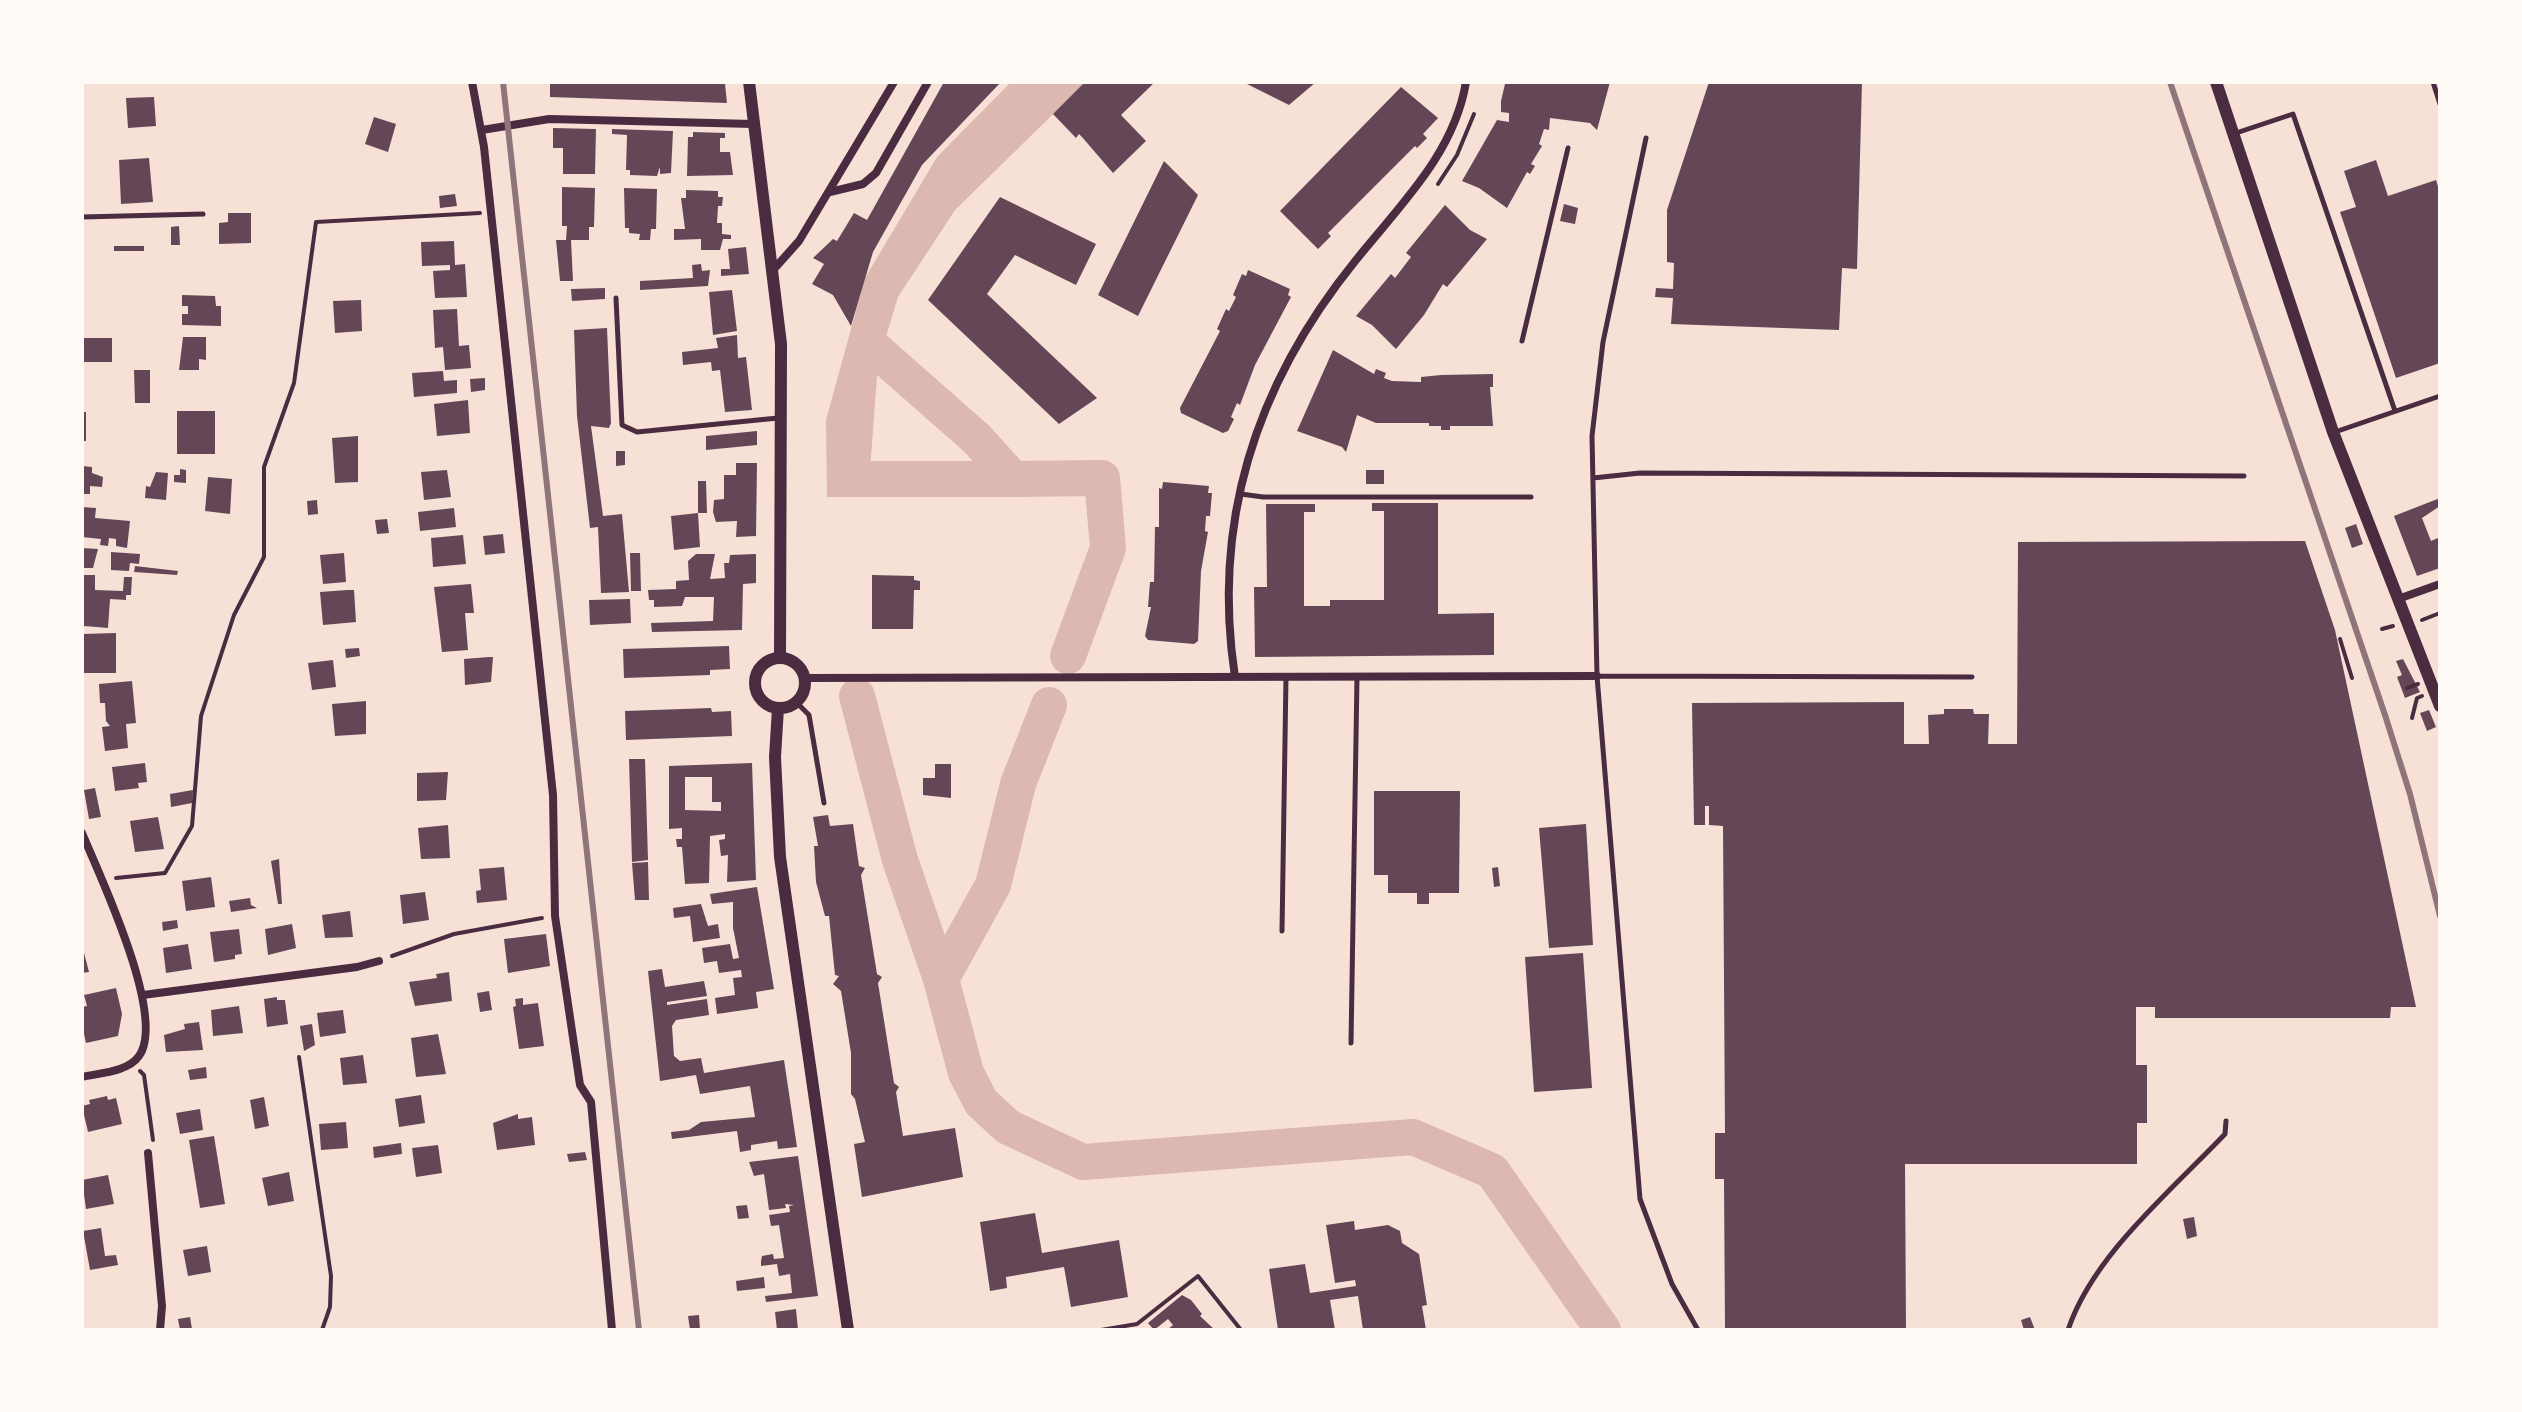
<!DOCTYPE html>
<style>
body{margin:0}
#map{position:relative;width:2522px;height:1412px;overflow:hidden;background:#f7e1d7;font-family:"Public Sans",sans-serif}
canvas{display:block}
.frame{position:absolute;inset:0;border:84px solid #fffaf5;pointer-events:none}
</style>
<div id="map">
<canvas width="2522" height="1412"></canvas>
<div class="frame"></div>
</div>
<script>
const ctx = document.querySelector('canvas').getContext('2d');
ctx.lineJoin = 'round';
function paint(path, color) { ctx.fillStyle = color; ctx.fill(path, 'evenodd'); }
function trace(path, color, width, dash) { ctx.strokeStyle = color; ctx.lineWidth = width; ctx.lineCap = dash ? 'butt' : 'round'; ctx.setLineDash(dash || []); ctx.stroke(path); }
const water = new Path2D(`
 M1011,82H1086L955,210L898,297L878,363L868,497H827L826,420L865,278L937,157Z`);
const river = new Path2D(`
 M868,343L977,439L1013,479L1102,478L1108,548L1068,656
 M849,479H1013
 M857,696L900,860L941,979L966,1073L981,1102L1008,1127L1083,1162L1413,1137L1492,1171L1603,1330
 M941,979L993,885L1018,784L1049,705`);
const building = new Path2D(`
 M550,82L725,84L727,103L550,97Z
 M944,82H1001L922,165L873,252L851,326L833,295L812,284L824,264L813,258L833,239L837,241L854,213L867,220Z
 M1085,82H1155L1121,115L1146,141L1113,173L1082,137L1079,134L1076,138L1053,114Z
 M1243,82H1316L1289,105Z
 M1512,82H1610L1597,130L1590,123L1550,118L1549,130L1544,129L1539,144L1542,146L1531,164L1535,166L1530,174L1527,172L1507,208L1479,188L1462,181L1497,120L1509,122V113L1501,112V101L1505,84Z
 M1709,82H1862L1857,269L1842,268L1839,330L1671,324L1673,298L1655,297L1656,288L1673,289L1674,263L1667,262V210Z
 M1401,87L1438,118L1423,134L1427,138L1417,148L1415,146L1328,233L1331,236L1318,249L1280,211Z
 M154,97L156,126L128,128L126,98Z
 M374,117L396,124L388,152L365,144Z
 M553,128L596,129L595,174H563V148H553Z
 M612,129L673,131L671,173L660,174V167L657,176L630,175V170H626L627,135L612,134Z
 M693,132L725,133V138H720V152H730L733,175L687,176L688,137H693Z
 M149,158L153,202L121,204L119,160Z
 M2376,160L2388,196L2436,180L2440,193V363L2396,378L2340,212L2356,207L2344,171Z
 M1164,161L1198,195L1138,316L1098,295Z
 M562,187L595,188L594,227H589V240H571L573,281H560L556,240H566L567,226H562Z
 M624,188L657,189L656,229H651L650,240H639L640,234L629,233V228H625Z
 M686,190L718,191V197H723L722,206H718L717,223H722V234L731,235V239H723L720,250H701V239L674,240V229H685L681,198H686Z
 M455,194L457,206L440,208L439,196Z
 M1000,197L1096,244L1076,285L1015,255L987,294L1097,398L1059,424L928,300Z
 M1564,204L1578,208L1575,224L1560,221Z
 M1445,205L1470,230L1487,239L1447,287L1443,284L1424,315L1396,349L1372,325L1356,316L1391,274L1395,278L1411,257L1406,253Z
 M228,213H251V243L219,244V223L228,222Z
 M179,226L180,245H171V227Z
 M454,241L455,265L465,264L467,297L435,298L433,271L450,270V265L422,266L421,242Z
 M114,246H144V251H114Z
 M746,247L749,274L721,276V269H730L728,249Z
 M701,264L702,271L710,270L708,286L640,290V281L693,278L692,265Z
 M1248,270L1290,289L1288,295L1291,297L1255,365L1240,405L1237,403L1231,417L1234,419L1228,431L1223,433L1181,413L1180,408L1220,331L1217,329L1226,309L1229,311L1236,297L1233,295L1242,274L1246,276Z
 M605,288V299L572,301L571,289Z
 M732,290L737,331L713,335L709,292Z
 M182,295L215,296L216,306H221V326L182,325V314H188V306H182Z
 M361,300L362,331L335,333L333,301Z
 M457,309L459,346L469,345L471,368L445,370L443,347L435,348L433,310Z
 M607,328L611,423L609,428L591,426L603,516L622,514L629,592L601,593L598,527L590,528L577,416L574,330Z
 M737,335L738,358L746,357L752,410L725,412L720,370L712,371L711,362L683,365L682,352L718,348L716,338Z
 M183,337H206V360L199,359V370H179Z
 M82,338H112V362H82Z
 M1333,350L1374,374L1376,369L1386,373L1384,378L1392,381L1421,382V377L1441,375L1493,374V387H1490L1493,426H1450V430H1441V426H1429V423H1376L1357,415L1346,452L1342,447L1297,431Z
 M134,370H150V403H135Z
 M443,371L444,381L457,380V393L414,397L412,373Z
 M485,378V390L471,392L470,379Z
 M468,400L470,433L437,436L434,404Z
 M177,411H215V454H177Z
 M82,412H86V441H82Z
 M757,431V445L706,450V436Z
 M358,436V482L335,483L332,438Z
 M616,451H625V465L616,466Z
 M736,463H757L756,536L736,537L737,521L716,522L713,512L714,500L724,499V475H736Z
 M82,466L92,467V473L103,477L102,487L90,486V494H82Z
 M180,469L186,470V483L174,482V475H180Z
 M447,470L451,497L424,500L421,472Z
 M1366,470H1384V484H1366Z
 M156,472L168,473L166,500L145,498L146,486L150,487Z
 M208,477L232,479L230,514L205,511Z
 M698,481H706L707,513H698Z
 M1163,482L1209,486L1208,493H1212L1210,516H1206L1205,531L1208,532L1201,571L1198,641L1194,644L1148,640L1145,636L1151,607H1148L1150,582H1154L1155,527H1159V488L1162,489Z
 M2440,498V506L2422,518L2431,541L2438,538L2440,544V568L2417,576L2394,516Z
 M317,500L318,514L308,515L307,501Z
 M1372,503H1438V614L1494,613V655L1255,657L1254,587H1267L1266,504H1315V512H1304V606H1330V600H1384V511H1372Z
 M82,507L96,508L95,518L130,521L127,548L116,546V539L109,538L108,546L100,545L101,539L82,537Z
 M454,508L456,527L420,531L418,512Z
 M698,513L700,547L674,550L671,516Z
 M387,519L389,533L377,534L375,520Z
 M2356,524L2363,544L2352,548L2345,528Z
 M503,534L505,553L485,555L483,536Z
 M463,535L466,564L433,567L431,538Z
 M2305,541L2335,630L2416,1007H2391L2390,1018H2155V1007H2136V1065H2147V1123H2137V1164H1905L1906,1330H1725L1724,1179H1715V1133H1725L1723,826L1709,825V806H1705V825H1694L1692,703L1904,702V744H1929L1928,715L1944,714V709H1973L1974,714H1989L1988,744H2017L2018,542Z
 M82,548L98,549L93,568H82Z
 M111,552L140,554L139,564L130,563L129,571L111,570Z
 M344,553L346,582L323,584L320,555Z
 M630,553H640L641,591H631Z
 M696,554H715L710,579L725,578L724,563H729L730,555L756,554V583L743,584L742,630L652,632L651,623L713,621L714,597H685L682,606L654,607V600H649L648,590L676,589V581L689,580L688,561Z
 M135,566L178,571L177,575L134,572Z
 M82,575H95V590L123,591L124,577H132L131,595H126V600L110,599L108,628L84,626Z
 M872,575L914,576V580L920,581V590H914L913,629H872Z
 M471,584L474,613H465L468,650L442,652L434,587Z
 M347,590H354L356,622L323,625L320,592Z
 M630,599L631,623L590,625L589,600Z
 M116,633V673H84L82,634Z
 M729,646L730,669L710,670V675L624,678L623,649Z
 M359,648L360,656L346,658L345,649Z
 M489,657H493L491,682L465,685L464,659Z
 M2403,659L2420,692L2405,698L2397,677L2402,675L2396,661Z
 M333,660L336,687L312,690L308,663Z
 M132,681L136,723L126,724L128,748L105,751L102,727L110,726L106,721L105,703H100L99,684Z
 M366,701V734L335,736L332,704Z
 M711,708L712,712L731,711L732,736L626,740L625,711Z
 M2429,710L2436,727L2427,731L2420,713Z
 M629,759H645L648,860L632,862Z
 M145,763L147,782L138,783L139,788L115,791L112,767Z
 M752,763L756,880L727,882L728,855L721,856L719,840L725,839V834L710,836L709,883L685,884L682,847H677L676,839H682V828L669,829V766ZM685,777H712V802H721V811L685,810Z
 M935,764H951V798L923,795V778H935Z
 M448,772L446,800L417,801V773Z
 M95,788L101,817L89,819L84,790Z
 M193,790L192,803L171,807L170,794Z
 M1374,791H1460L1459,893H1429V904H1417V893H1388V875H1374Z
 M828,815L830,826L853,824L859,866L865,868L861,875L877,974L882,977L878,983L894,1083L899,1087L896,1092L903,1136L955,1128L963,1177L862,1197L854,1144L865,1142L855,1099L851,1094V1053L841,991L833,984L839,976L835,975L829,916H825L816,882L814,846H818L813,817Z
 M158,817L164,849L135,852L130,821Z
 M1586,824L1593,945L1549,948L1539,828Z
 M448,825L450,858L421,859L418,828Z
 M279,859L282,904H278L271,861Z
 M648,862L649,900H635L632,863Z
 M504,867L507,900L477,903L476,891L481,890L479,869Z
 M1498,867L1500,886L1494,887L1492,868Z
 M211,877L215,907L186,911L182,881Z
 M757,887L774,989L756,992L758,1008L717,1014L715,998L735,995L733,978L742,977L741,970L719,973L717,961L704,963L702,948L730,944L733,959L739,958L733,928V902L712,904L710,894Z
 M425,892L429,920L403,924L400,895Z
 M250,898L251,905L257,908L231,912L229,901Z
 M701,904L708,926L718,924L720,938L693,942L690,916L674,918L673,908Z
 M350,911L353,937L325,938L322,915Z
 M177,920L178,928L163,931L162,922Z
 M292,924L296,948L268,955L265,929Z
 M239,929L242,954L235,955V959L214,962L210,932Z
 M546,934L550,966L508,973L504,939Z
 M188,944L192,969L166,973L163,948Z
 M82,945L89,972L82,973Z
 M1583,953L1592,1088L1534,1092L1525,957Z
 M662,969L665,987L704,981L707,996L667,1002V1005L707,999L709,1015L676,1020L672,1026L674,1056L680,1061L701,1058L704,1073L784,1060L797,1147L778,1149L777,1141L751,1145V1150L740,1152L737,1131L672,1139L671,1132L689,1130L701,1122L755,1117L750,1086L700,1094L696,1075L660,1081L648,971Z
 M449,972L452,1001L415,1006L409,982L437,978L436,974Z
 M116,988L122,1014L118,1036L86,1043L82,1025V1007L87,1006L84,995Z
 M489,991L492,1010L480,1012L477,993Z
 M277,997V1000H285L288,1024L267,1027L264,999Z
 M523,998V1005L538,1003L544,1046L519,1049L513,1007L516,1006L515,999Z
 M239,1006L243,1033L213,1036L211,1010Z
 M343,1010L346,1033L320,1037L317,1013Z
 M199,1022L203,1050L166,1052L164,1035L185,1029L184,1024Z
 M312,1024L315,1045L304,1051L300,1026Z
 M438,1034L446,1074L416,1077L411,1038Z
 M363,1055L367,1083L343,1085L340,1058Z
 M206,1067L207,1078L190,1080L188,1070Z
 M421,1095L425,1123L399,1127L395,1099Z
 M107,1096L108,1100L116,1098L122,1124L88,1132L82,1106L90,1104L89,1100Z
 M264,1097L269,1126L255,1129L250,1100Z
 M200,1109L203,1130L180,1134L176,1113Z
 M518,1114V1119L532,1117L535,1145L497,1150L493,1123Z
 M346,1122L348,1148L321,1150L319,1124Z
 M214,1136L225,1204L200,1208L189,1140Z
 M401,1143L402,1154L374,1158L373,1147Z
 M438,1145L442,1173L416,1177L412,1148Z
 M585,1152L587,1160L569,1162L567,1154Z
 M798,1156L818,1296L766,1302L765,1296L792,1293L790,1274L779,1276L777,1264L761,1266V1261L762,1256L773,1254L774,1259L784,1258L779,1225L771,1226L769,1215L790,1212L789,1206L794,1205L785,1204L786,1208L769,1210L764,1174L754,1176L749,1162Z
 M289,1172L294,1201L268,1206L262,1178Z
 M108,1175L114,1204L86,1209L82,1180Z
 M747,1205L749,1218L738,1219L736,1206Z
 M1035,1213L1042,1253L1119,1240L1128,1297L1071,1307L1064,1267L1006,1277L1007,1288L990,1291L980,1222Z
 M2194,1217L2197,1236L2187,1239L2183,1219Z
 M1354,1221L1355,1230L1388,1225L1400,1231L1402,1243L1419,1254L1427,1305L1422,1306L1426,1330H1363L1358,1296L1330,1300L1335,1330H1278L1269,1269L1305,1264L1310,1293L1356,1286L1355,1280L1335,1283L1326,1225Z
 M101,1228L105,1256L116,1255L118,1265L90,1270L83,1231Z
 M207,1246L211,1272L188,1276L183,1250Z
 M764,1277L765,1288L737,1291L736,1281Z
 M1182,1295L1191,1300L1202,1314L1200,1316L1215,1330H1167L1173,1325L1168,1319L1154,1330L1148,1323Z
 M796,1309L798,1330H777L775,1312Z
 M699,1315L700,1330H690L688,1316Z
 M190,1317L192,1329L180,1330L178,1319Z
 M2030,1317L2035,1330H2024L2021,1320Z`);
const path = new Path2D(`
 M1438,184L1457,155L1474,114
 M2422,620L2440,613
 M2382,629L2393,626
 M2340,639L2352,678
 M2407,688L2418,684
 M2412,718L2417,698L2422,696
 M116,878L165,873L192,826L201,716L234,615L264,557V467L294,383L316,222L480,213
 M392,956L454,934L542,918
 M299,1057L331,1276L330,1307L322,1330
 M140,1071L144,1075L153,1140
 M1101,1330L1137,1324L1198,1276L1241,1330`);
const service = new Path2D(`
 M2433,82L2440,104
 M2236,133L2293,114L2395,411
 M1646,138L1603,342L1592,436L1597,676L1640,1199L1672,1284L1698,1330
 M82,217L203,214
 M616,298L622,425L637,432L778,418
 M1522,341L1568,148
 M2335,432L2440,396
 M1593,478L1640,473L2244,476
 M1241,494L1263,497H1531
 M1597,676L1972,677
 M796,702L809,715L824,803
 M1282,931L1286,677
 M1351,1043L1357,677
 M2068,1330C2093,1255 2171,1191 2225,1134L2226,1121`);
const minor = new Path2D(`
 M472,82L484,147L553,795L555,916L580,1085L591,1102L612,1330
 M482,130L549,119L753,124
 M830,192L863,184L876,173L928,82
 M774,269L799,241L894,82
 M2398,599L2440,584
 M1235,677C1211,520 1257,382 1356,260C1400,205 1454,154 1466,82
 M805,678L1597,676
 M82,833C100,876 167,1017 139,1056C128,1072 99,1073 82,1077
 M143,995L357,967L379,961
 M148,1153L162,1306L160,1330`);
const tertiary = new Path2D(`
 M749,82L781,344L780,657
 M2216,82L2333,432L2440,706
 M755 683a25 25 0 1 1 50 0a25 25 0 1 1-50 0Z
 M778,708L775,757L780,857L848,1330`);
const rail = new Path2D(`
 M503,82L639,1330
 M2170,82L2385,715L2410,794L2440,916`);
paint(water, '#dcb8b0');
trace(river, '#dcb8b0', 36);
paint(building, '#644757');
trace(path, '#4a2c40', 4);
trace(service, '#4a2c40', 5);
trace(minor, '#4a2c40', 8);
trace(tertiary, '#4a2c40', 12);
trace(rail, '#8f747c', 6);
</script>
